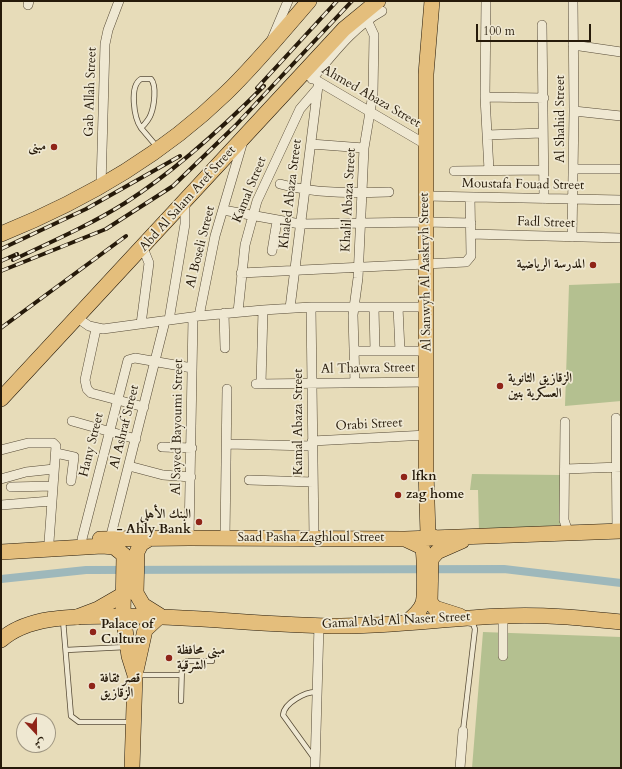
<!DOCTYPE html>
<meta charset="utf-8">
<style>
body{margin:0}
#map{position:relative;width:622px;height:769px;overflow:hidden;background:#e7dcb9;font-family:Cardo,Amiri,serif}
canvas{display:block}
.frame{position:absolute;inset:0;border:2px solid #261a0a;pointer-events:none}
.north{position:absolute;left:16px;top:713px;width:40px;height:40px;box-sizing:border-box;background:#efe8d2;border:1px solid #9f9682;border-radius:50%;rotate:158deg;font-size:11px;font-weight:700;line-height:16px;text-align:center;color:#261a0a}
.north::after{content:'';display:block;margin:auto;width:14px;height:18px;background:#8f2418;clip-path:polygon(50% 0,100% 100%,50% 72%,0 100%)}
.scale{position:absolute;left:476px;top:24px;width:115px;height:18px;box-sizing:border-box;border:2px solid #261a0a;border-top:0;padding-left:5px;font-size:12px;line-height:14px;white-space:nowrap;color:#261a0a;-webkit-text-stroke:3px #efe8d2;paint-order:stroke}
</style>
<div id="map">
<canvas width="622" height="769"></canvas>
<div class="frame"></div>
<div class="north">ش</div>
<div class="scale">100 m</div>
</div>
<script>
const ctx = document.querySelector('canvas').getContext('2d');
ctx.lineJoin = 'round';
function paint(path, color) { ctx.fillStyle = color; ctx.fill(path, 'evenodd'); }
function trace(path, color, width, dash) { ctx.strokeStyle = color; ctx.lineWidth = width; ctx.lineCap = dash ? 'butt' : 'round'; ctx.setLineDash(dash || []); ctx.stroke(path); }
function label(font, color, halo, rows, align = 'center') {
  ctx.font = font + ' Cardo,Amiri,serif'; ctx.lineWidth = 3.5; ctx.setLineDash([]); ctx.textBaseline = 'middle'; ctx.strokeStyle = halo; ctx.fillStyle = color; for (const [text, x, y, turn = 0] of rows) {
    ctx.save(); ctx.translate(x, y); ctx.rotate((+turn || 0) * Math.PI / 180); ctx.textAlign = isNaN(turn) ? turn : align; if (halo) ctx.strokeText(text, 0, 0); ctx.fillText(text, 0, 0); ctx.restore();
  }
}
const green = new Path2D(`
 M621,283V401L565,406L569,285Z
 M472,474L561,475L560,525L479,531L478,490H470Z
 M483,632L621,637V768H472Z`);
const canal = new Path2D(`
 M1,579L86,570L504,569L621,583`);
const service = new Path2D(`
 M141,128C134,118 129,86 141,79H151C157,86 154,106 151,114C149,120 145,124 141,128L158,148
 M63,620L71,716L79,722H131
 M66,650L126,647
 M138,675H181
 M181,701L182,665L187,661H212
 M463,731L475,629L473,624L468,623
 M314,758L283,715C284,703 306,691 317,692`);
const minor = new Path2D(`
 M486,1L485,97L489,170
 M28,5L29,1
 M542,25L544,199
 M272,39L288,1
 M573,45L621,52
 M304,73L425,144
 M312,79C334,53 353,27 382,11
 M485,97L544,98
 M574,111L621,116
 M487,135L542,133
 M311,144L364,148
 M574,169H621
 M454,171L543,170
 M280,184C316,194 352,193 389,192
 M101,186L105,44L108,30L119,1
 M425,196L621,200
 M223,210L300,224L425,222L471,223
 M471,234L621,238
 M572,237L574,111L573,1
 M272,251L277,221
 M241,273L466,262L471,256L470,197
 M311,307L314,538
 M374,307L375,351
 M398,307L400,351
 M290,308L318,86
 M238,312L245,245L257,201L300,109L318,88
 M224,313L225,348
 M199,316L215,236L243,141
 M76,317L89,326L103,329L199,316L263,310L311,307H426
 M169,320L185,224V202
 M141,324L149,263L143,248
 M96,329L85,380L87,389L91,393L144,407
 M354,351H426
 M355,383L353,315L358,278L364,148L373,94L374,35L367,20
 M256,384L427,382
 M261,384L263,310
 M616,418L617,531
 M72,421L136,439
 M565,422L564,520L568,532
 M312,441L427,435
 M227,444L312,446
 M162,447L192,448
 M1,450L28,443H53L56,446L49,542
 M56,453L74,457L71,481
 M129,466L163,475L191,477
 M565,469L621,467
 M1,479L26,472L54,469
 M249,480L313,482
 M11,487L53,486
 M1,505L51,501
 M189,538L193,317
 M225,538L227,389
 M82,539L128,360L135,358L192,368
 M110,539L165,321
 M503,656V616
 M315,768L319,625
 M460,768L463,731`);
const primary = new Path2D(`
 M432,1L426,74V471L428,534L435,538
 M1,234C83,201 162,155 226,93C256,64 282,32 309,1
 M1,399L344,29L378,1
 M1,640C31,613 85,617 123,616L129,656L135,675
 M132,768L135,675L145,630L160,616`);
const trunk = new Path2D(`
 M100,539L189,538L405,539L621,531
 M149,539L141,544L137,552L136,593L143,605L159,615
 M1,552L102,546L114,547L124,555L123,616C196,616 268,626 341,626C395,626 449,618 503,616C543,614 582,618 621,622
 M460,616L435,608L430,602L431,559L437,552L462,541
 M77,617L98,609L124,594
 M405,623C412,618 420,612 423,603C425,597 425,553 422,547L405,539`);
const rail = new Path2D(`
 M257,88L337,1
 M1,249L86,209L180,156
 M13,260C51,242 90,225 125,203C175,171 222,128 264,86
 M1,261L17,254
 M1,271L106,229L173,186L235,126L352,1
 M1,328L126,236`);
const markers = [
 [54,147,4,"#8f2418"],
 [593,265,4,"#8f2418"],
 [500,386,4,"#8f2418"],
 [404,477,4,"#8f2418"],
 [398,495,4,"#8f2418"],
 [199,522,4,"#8f2418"],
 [93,632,4,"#8f2418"],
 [169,658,4,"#8f2418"],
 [92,686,4,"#8f2418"]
];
const streetNames = [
 ["Gab Allah Street",91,92,-88],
 ["Ahmed Abaza Street",371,97,30],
 ["Al Shahid Street",561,119,-90],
 ["Moustafa Fouad Street",523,185,1],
 ["Kamal Street",250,190,-68],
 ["Khaled Abaza Street",291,194,-83],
 ["Abd Al Salam Aref Street",188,199,-48],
 ["Khalil Abaza Street",349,200,-87],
 ["Fadl Street",546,223,2],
 ["Al Boseli Street",201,247,-76],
 ["Al Sanwyh Al Aaskryh Street",426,272,-91],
 ["Al Thawra Street",368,369,-1],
 ["Kamal Abaza Street",299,422,-90],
 ["Orabi Street",369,425,-3],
 ["Al Ashraf Street",125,427,-76],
 ["Al Sayed Bayoumi Street",178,427,-89],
 ["Hany Street",92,445,-76],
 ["Saad Pasha Zaghloul Street",311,538],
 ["Gamal Abd Al Naser Street",396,621,-3]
];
const poiNames = [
 ["مبنى",46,147,"right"],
 ["المدرسة الرياضية",585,265,"right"],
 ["الزقازيق الثانوية",508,379],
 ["العسكرية بنين",508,394],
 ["lfkn",412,477],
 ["zag home",406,495],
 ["البنك الأهلي",191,515,"right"],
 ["- Ahly Bank",191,530,"right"],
 ["Palace of",101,625],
 ["Culture",101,640],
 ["مبنى محافظة",177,651],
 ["الشرقية",177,666],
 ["قصر ثقافة",100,679],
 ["الزقازيق",100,694]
];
paint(green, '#b4c090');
trace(canal, '#9eb8bb', 8);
trace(service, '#564a36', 6);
trace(minor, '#564a36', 10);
trace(primary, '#261a0a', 16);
trace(trunk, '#261a0a', 16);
trace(service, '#efe8d2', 4.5);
trace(minor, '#efe8d2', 9);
trace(primary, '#e4be7c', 15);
trace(trunk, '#e4be7c', 15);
trace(rail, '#261a0a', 4);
trace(rail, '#efe8d2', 2.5, [8]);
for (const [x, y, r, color] of markers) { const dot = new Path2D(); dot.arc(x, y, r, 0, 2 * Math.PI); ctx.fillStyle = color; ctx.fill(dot); trace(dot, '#efe8d2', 1.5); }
label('13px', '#261a0a', '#efe8d2', streetNames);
label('bold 13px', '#261a0a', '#efe8d2', poiNames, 'left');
</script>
